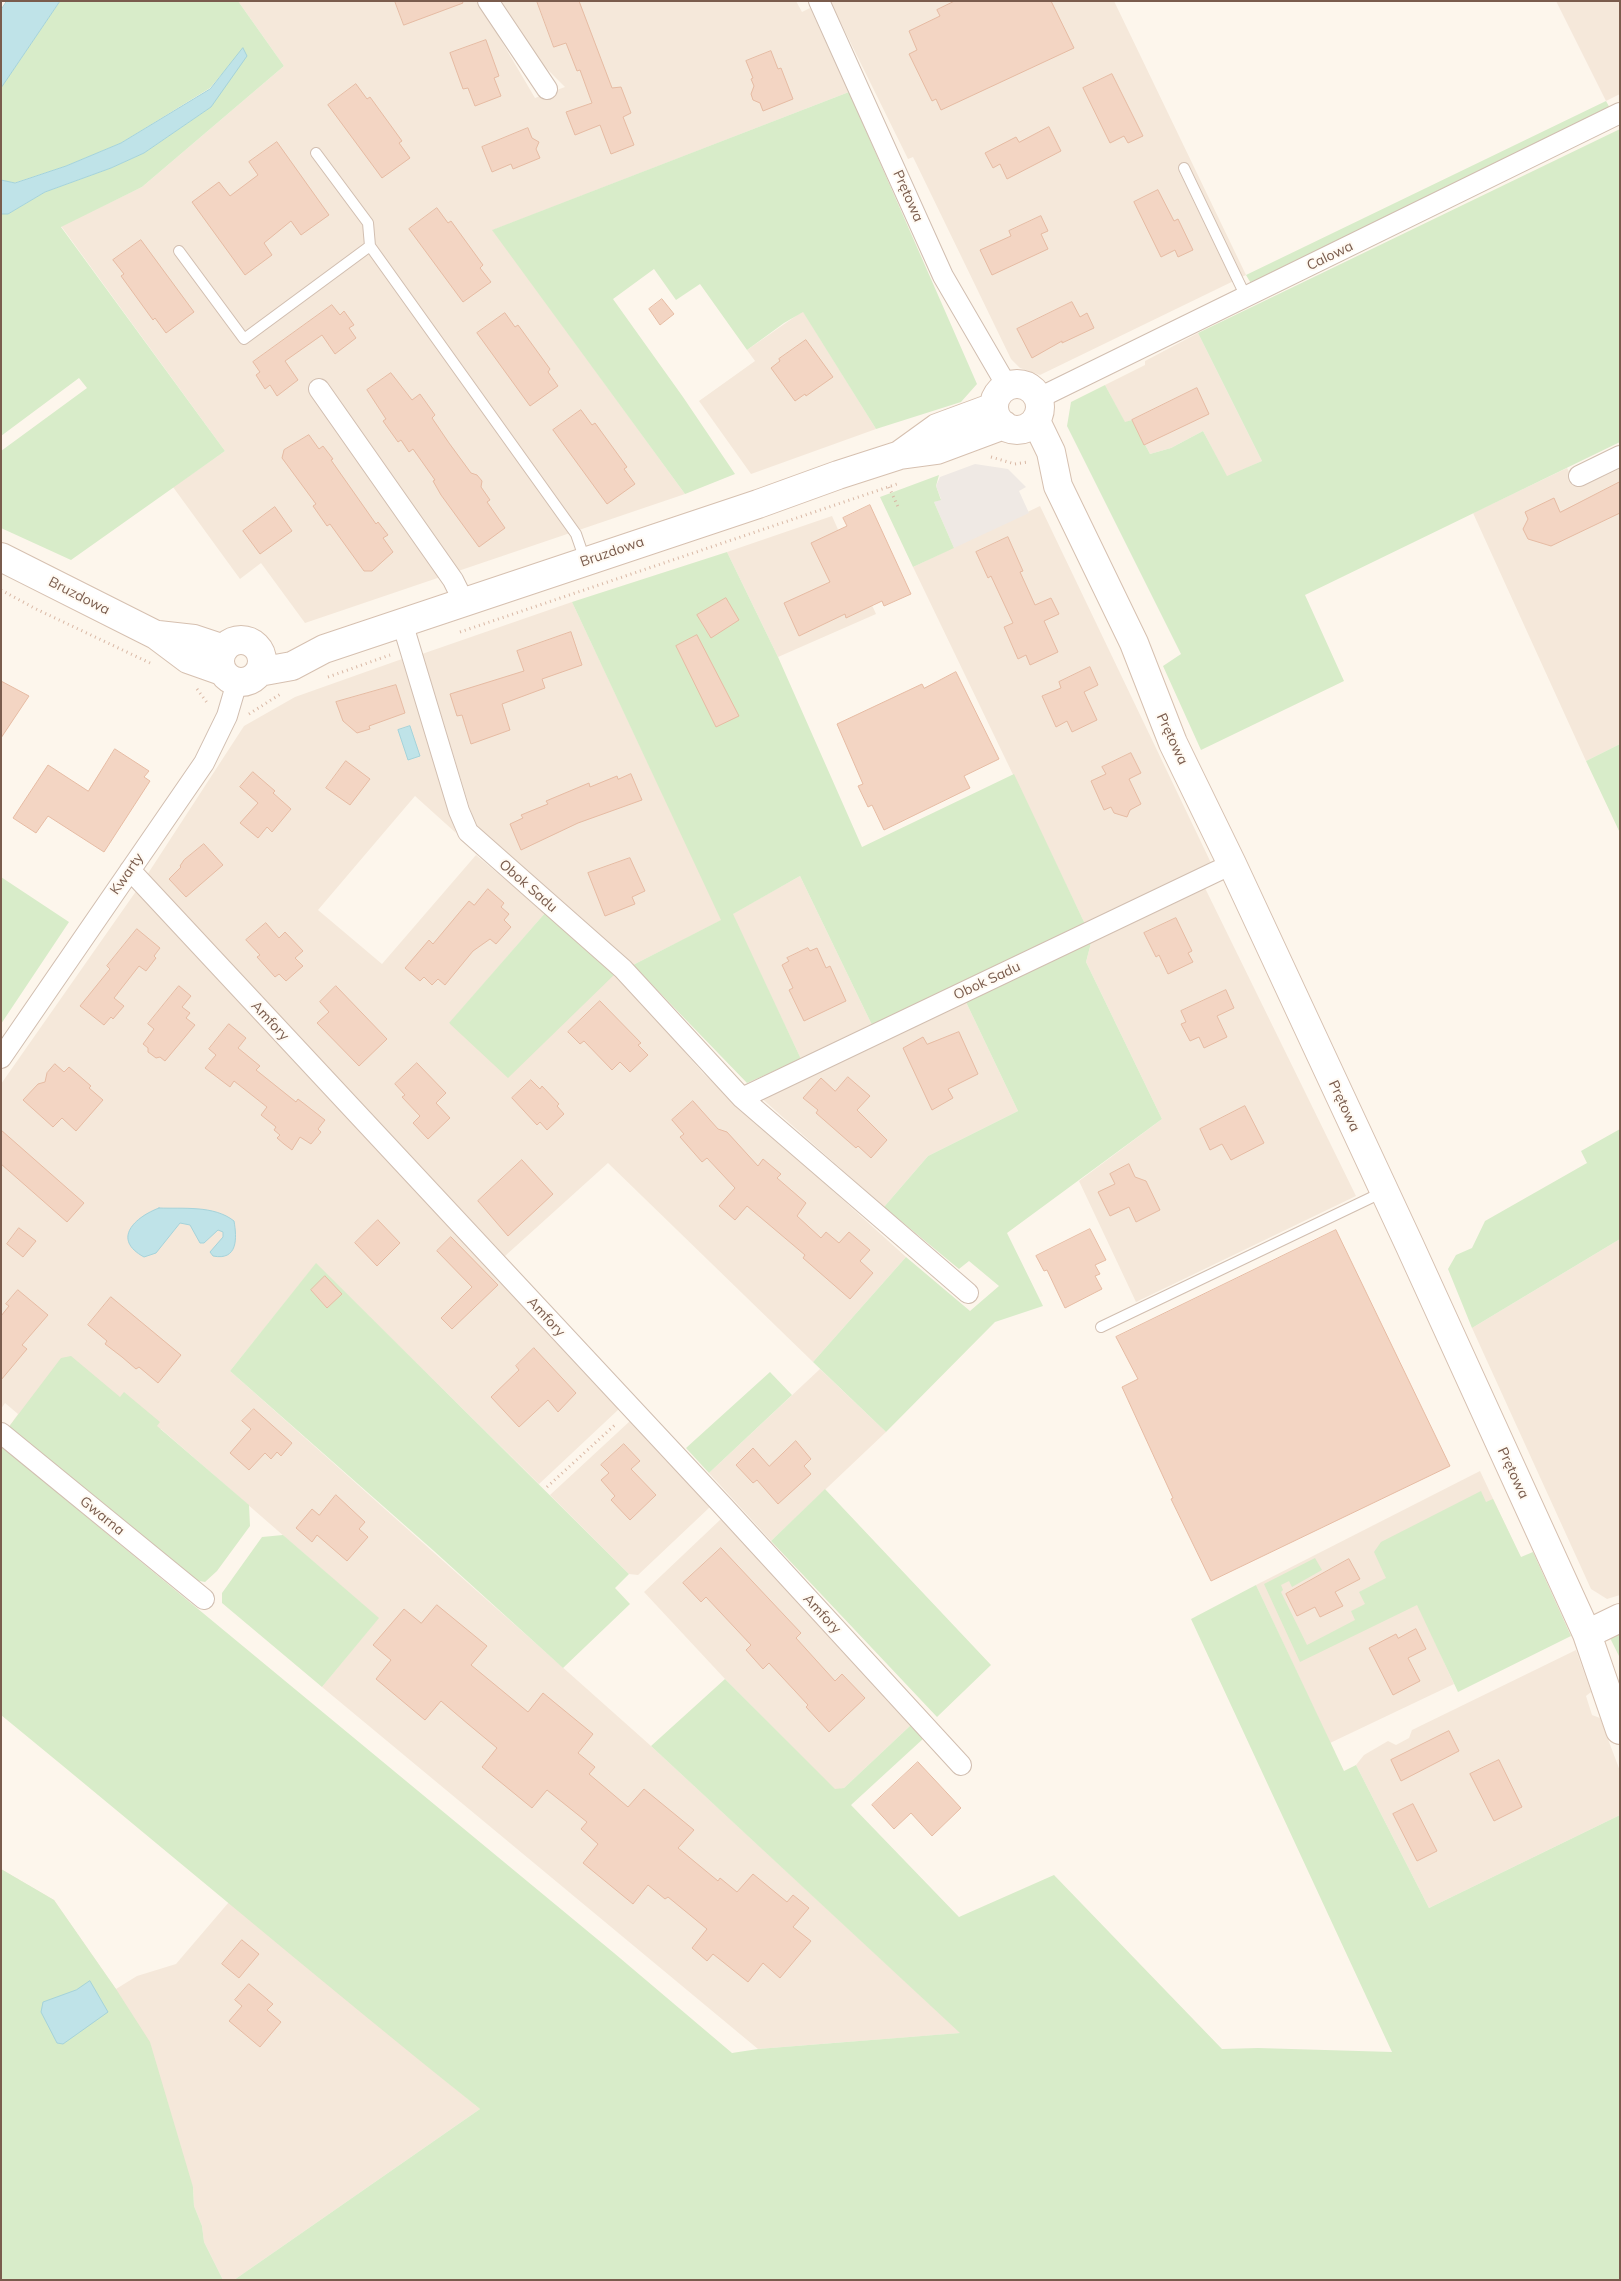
<!DOCTYPE html>
<meta charset="utf-8">
<style>
body{margin:0}
#map{position:relative;width:1621px;height:2281px;overflow:hidden;background:#fdf6ec;font-family:Mulish,sans-serif}
canvas{display:block}
.frame{position:absolute;inset:0;border:2px solid #7a5c4d;pointer-events:none}
</style>
<div id="map">
<canvas width="1621" height="2281"></canvas>
<div class="frame"></div>
</div>
<script>
const ctx = document.querySelector('canvas').getContext('2d');
ctx.lineJoin = 'round';
function paint(path, color) { ctx.fillStyle = color; ctx.fill(path, 'evenodd'); }
function trace(path, color, width, dash) { ctx.strokeStyle = color; ctx.lineWidth = width; ctx.lineCap = dash ? 'butt' : 'round'; ctx.setLineDash(dash || []); ctx.stroke(path); }
function label(font, color, halo, rows, align = 'center') {
  ctx.font = font + ' Mulish,sans-serif'; ctx.lineWidth = 4; ctx.setLineDash([]); ctx.textBaseline = 'middle'; ctx.strokeStyle = halo; ctx.fillStyle = color; for (const [text, x, y, turn = 0] of rows) {
    ctx.save(); ctx.translate(x, y); ctx.rotate((+turn || 0) * Math.PI / 180); ctx.textAlign = isNaN(turn) ? turn : align; if (halo) ctx.strokeText(text, 0, 0); ctx.fillText(text, 0, 0); ctx.restore();
  }
}
const residential = new Path2D(`
 M238,1H478L535,98L565,87L541,63L498,1H796L802,12L810,8L849,92L493,230L685,494L305,623L261,563L240,579L173,487L225,451L61,226L142,187L284,66Z
 M830,1H1114L1246,275L1040,375L1020,368L1011,359L913,157L908,159Z
 M1556,1H1620V94L1606,101Z
 M803,311L876,429L751,474L699,401L755,361L747,350Z
 M1198,333L1262,461L1227,477L1203,431L1171,448L1150,454L1132,420L1125,423L1105,385L1145,365V361Z
 M1620,463V744L1586,761L1473,513L1567,468L1576,485Z
 M1040,506L1212,865L1085,924L913,567Z
 M832,516L876,614L778,657L727,552Z
 M572,602L722,920L633,965L476,828L422,654Z
 M402,659L456,833L415,796L318,910L382,964L476,855L545,913L449,1024L616,973L703,1073L906,1257L813,1362L608,1163L505,1256L147,875L244,726L295,697Z
 M800,876L872,1025L801,1059L732,914Z
 M139,887L291,1057L619,1409L539,1484L316,1264L230,1371L651,1746L961,2033L758,2049L322,1687L378,1618L161,1429L8,1428L18,1414L5,1403L1,1409V1084Z
 M1205,888L1356,1196L1136,1302L1079,1181L1162,1119L1086,962L1092,939Z
 M965,1000L1018,1111L928,1156L884,1207L759,1096Z
 M1620,1239V1595L1607,1599L1591,1589L1472,1328Z
 M820,1369L886,1432L771,1541L709,1473Z
 M630,1421L710,1507L638,1575L629,1574L550,1495Z
 M1480,1471L1521,1558L1420,1609L1454,1684L1330,1743L1256,1585Z
 M721,1519L912,1724L844,1788L835,1790L725,1679L644,1592Z
 M1576,1650L1591,1692L1586,1696L1592,1715L1600,1718L1620,1771V1815L1429,1908L1356,1765L1364,1755L1388,1741L1396,1745L1409,1738L1412,1730Z
 M1,1869L54,1900L116,1989L137,1976L176,1964L229,1902L480,2109L234,2280H223L204,2242L202,2226L194,2206L193,2187Z`);
const industrial = new Path2D(`
 M975,464L1008,469L1026,487L1019,491L1029,513L954,548L934,502L941,499L936,486L940,477Z`);
const green = new Path2D(`
 M60,1H238L284,66L142,187L61,227L225,451L71,560L1,528V451L87,388L79,378L1,436V214H8L45,192L111,168L144,153L211,107L243,49L210,88L121,143L66,166L14,183L1,180V88Z
 M849,92L977,384L961,402L876,429L803,312L784,323L747,350L700,284L676,300L654,269L613,299L683,397L735,474L685,494L492,230Z
 M1606,101L1611,110L1252,285L1246,275Z
 M1620,129V442L1305,595L1344,681L1201,750L1163,666L1181,654L1067,426L1071,402L1105,385L1125,422L1132,420L1150,454L1171,448L1203,431L1227,476L1262,461L1198,333Z
 M939,475L936,486L941,500L934,502L954,548L913,567L880,497Z
 M727,552L778,657L862,847L1014,774L1085,924L872,1025L800,876L733,914L801,1059L747,1083L633,965L721,920L572,602Z
 M1620,744V833L1586,761Z
 M1,877L69,922L1,1024Z
 M545,913L616,973L508,1078L449,1023Z
 M1092,939L1086,962L1162,1119L1007,1233L1043,1306L995,1322L886,1432L813,1362L906,1257L970,1311L999,1286L969,1261L959,1269L884,1207L928,1156L1018,1111L965,1000Z
 M1620,1129V1239L1472,1328L1448,1269L1456,1255L1472,1248L1485,1221L1587,1163L1581,1151Z
 M316,1263L629,1574L615,1588L630,1604L563,1668L434,1551L230,1371Z
 M71,1356L120,1397L124,1392L160,1422L157,1426L249,1505L250,1526L217,1571L205,1582L189,1579L8,1428L61,1358Z
 M770,1372L792,1395L709,1473L686,1448Z
 M1,1446L614,1953L732,2053L758,2049L960,2033L651,1746L725,1679L835,1789L844,1788L912,1724L924,1738L851,1805L959,1917L1054,1875L1222,2049L1258,2048L1392,2052L1191,1619L1256,1585L1344,1771L1356,1765L1429,1908L1620,1815V2280H234L480,2109C319,1980 161,1846 1,1715Z
 M825,1489L991,1665L937,1717L771,1541Z
 M1481,1491L1486,1502L1493,1499L1521,1557L1533,1552L1571,1636L1458,1692L1417,1605L1300,1662L1264,1584L1315,1558L1322,1570L1292,1587L1289,1581L1281,1585L1283,1590L1281,1592L1307,1645L1355,1620L1351,1611L1365,1604L1359,1592L1386,1578L1374,1552L1381,1542Z
 M283,1535L379,1618L322,1687L222,1603V1593L262,1537Z
 M1620,1629V1658L1608,1634Z
 M1,1869L54,1900L116,1989L150,2042L193,2187L194,2206L202,2226L204,2242L223,2280H1Z`);
const water = new Path2D(`
 M7,1H60L1,88V10Z
 M243,48L247,56L211,107L144,153L111,168L45,192L8,214H1V180L15,183L66,166L121,143L210,89Z
 M410,726L420,756L408,760L398,730Z
 M159,1208C183,1209 214,1205 234,1221C237,1238 238,1261 213,1256L210,1252L223,1237V1232L218,1230L204,1243H200L190,1225L180,1223L156,1253L144,1257C111,1239 135,1217 159,1208Z
 M90,1981L108,2012L63,2044L57,2043L41,2012L43,2002L76,1990Z`);
const building = new Path2D(`
 M395,1H462L463,3L404,25Z
 M537,1H579L612,88L621,87L631,113L623,117L634,145L611,154L600,125L575,135L566,112L592,103L580,70L577,71L566,43L554,47Z
 M955,1H1051L1074,48L941,110L936,99L932,101L909,54L917,50L909,31L940,16L937,10Z
 M486,40L499,76L494,78L501,96L475,106L468,88L463,89L450,53Z
 M771,51L778,69L781,68L793,99L763,111L760,103L753,100L751,94L754,86L751,79L753,78L746,61Z
 M1112,74L1143,136L1128,143L1124,136L1110,143L1083,88Z
 M356,84L367,99L370,97L402,141L399,143L410,158L382,178L328,105Z
 M1049,127L1061,151L1007,179L1000,164L993,168L985,153L1016,137L1019,142Z
 M528,128L532,138L539,142L536,149L540,158L513,169L511,164L492,172L482,147Z
 M277,142L329,215L301,235L291,221L264,243L272,255L245,275L192,202L219,182L230,196L258,175L249,162Z
 M1158,190L1174,221L1178,219L1193,250L1178,257L1175,250L1161,257L1134,202Z
 M437,208L448,223L451,221L483,265L480,268L491,282L463,302L409,229Z
 M1041,216L1048,231L1041,234L1048,249L992,275L980,250L1011,236L1009,231Z
 M141,240L194,312L166,333L155,318L153,320L121,276L124,274L113,260Z
 M662,299L674,314L660,325L649,309Z
 M1072,302L1080,317L1087,313L1094,328L1062,343V341L1032,358L1017,329Z
 M332,305L340,315L344,311L354,325L349,328L356,338L335,354L322,335L285,361L298,380L277,396L270,385L265,389L256,375L260,372L253,362Z
 M505,313L515,327L518,325L550,369L548,372L558,386L530,406L477,333Z
 M806,340L833,377L806,396L805,394L795,401L771,368L780,361L779,359Z
 M391,373L412,400L420,394L435,415L432,418L449,443L471,473L477,475L482,481L481,487L490,500L487,502L505,528L479,547L441,495L433,481L435,480L413,449L409,452L401,440L398,442L383,421L386,419L367,390Z
 M1197,388L1209,414L1144,445L1132,420Z
 M581,410L592,425L595,423L627,467L624,469L635,484L607,504L553,430Z
 M309,435L319,449L323,446L333,459L331,460L376,524L378,522L388,535L383,538L393,552L372,571H364L330,524L327,526L313,506L316,504L282,458L284,450Z
 M1620,482V513L1551,546L1528,539L1523,529L1528,519L1525,512L1554,498L1560,512Z
 M870,505L911,594L884,606L882,601L846,618L845,614L799,636L784,603L830,582L811,543L847,526L843,518Z
 M275,507L292,531L260,554L243,531Z
 M1008,537L1023,571L1020,572L1035,605L1051,598L1059,614L1044,621L1058,652L1030,665L1026,655L1018,659L1004,627L1013,623L991,576L988,578L976,552Z
 M726,598L739,620L711,638L697,615Z
 M571,632L582,665L542,679L545,688L502,704L510,730L471,744L462,715L457,716L450,694L524,671L517,651Z
 M697,635L739,716L716,727L676,646Z
 M1090,667L1098,685L1084,692L1097,720L1072,732L1067,721L1056,727L1042,696L1061,688L1059,682Z
 M956,672L999,759L964,776L970,788L884,830L872,805L868,807L858,786L863,784L837,724L922,684L924,688Z
 M1,681L29,696L1,738Z
 M396,685L405,713L369,726L370,729L357,733L343,721L336,702Z
 M115,749L149,771L144,777L150,781L104,852L48,816L36,833L13,818L48,765L88,791Z
 M1131,753L1141,773L1129,779L1141,804L1130,810L1127,817L1114,813L1111,807L1104,810L1091,781L1106,774L1102,767Z
 M346,761L370,779L350,805L326,788Z
 M253,772L275,791L273,793L291,809L272,832L267,827L258,838L240,823L258,803L240,787Z
 M631,774L642,800L578,823L521,850L510,824L523,818L521,815L548,804L546,801L589,783L590,787L617,776L618,779Z
 M204,844L223,865L186,897L169,879L181,867L180,866L184,860Z
 M630,858L645,891L632,897L635,904L605,916L588,873Z
 M488,889L504,903L501,907L509,914L504,920L511,927L496,944L490,939L473,951L445,985L438,979L432,985L424,977L420,981L405,968L429,940L433,944L469,901L474,905Z
 M1176,918L1192,951L1188,953L1193,962L1168,974L1159,955L1156,957L1144,933Z
 M266,923L279,938L285,932L303,951L295,958L303,966L286,981L279,974L275,977L257,957L260,955L246,940Z
 M137,929L160,948L154,956L156,958L146,971L139,966L114,998L124,1006L113,1019L111,1017L104,1025L80,1006L110,969L107,966Z
 M808,948L810,951L817,948L826,968L830,966L846,1001L804,1021L789,990L793,988L782,965L789,961L787,958Z
 M179,986L191,996L182,1007L190,1013L186,1018L195,1025L165,1061L160,1057L156,1058L148,1052V1048L143,1044L154,1029L148,1024Z
 M336,986L387,1039L359,1066L317,1023L329,1012L320,1002Z
 M1226,990L1234,1008L1217,1016L1227,1037L1204,1048L1199,1037L1190,1041L1181,1024L1186,1022L1181,1011Z
 M600,1001L641,1043L638,1045L648,1055L630,1072L620,1062L612,1070L584,1041L580,1044L568,1032Z
 M229,1024L246,1038L238,1048L260,1066L256,1070L296,1102L298,1099L325,1120L318,1129L321,1132L311,1144L300,1137L292,1150L284,1144L277,1138L280,1135L274,1130L276,1127L261,1115L267,1107L234,1081L230,1087L205,1068L216,1055L209,1049Z
 M959,1032L978,1074L948,1089L953,1098L932,1110L903,1048L923,1037L927,1044Z
 M417,1063L446,1093L436,1103L450,1118L428,1139L413,1123L420,1116L402,1097L405,1095L395,1084Z
 M55,1064L64,1072L69,1067L91,1086L89,1088L103,1100L76,1131L62,1118L53,1127L23,1100L38,1084L45,1082L47,1073Z
 M848,1077L870,1096L857,1110L887,1140L871,1158L858,1146L856,1148L816,1113L818,1110L803,1098L821,1078L835,1091Z
 M531,1080L540,1089L542,1086L559,1104L557,1106L564,1114L547,1130L540,1122L537,1125L512,1098Z
 M693,1101L718,1129L727,1132L758,1166L763,1159L781,1174L777,1178L806,1203L797,1216L821,1238L826,1232L839,1243L849,1232L870,1250L860,1261L873,1273L850,1299L803,1258L805,1255L747,1206L735,1220L719,1206L735,1188L707,1158L702,1162L680,1137L684,1134L672,1120Z
 M1245,1106L1264,1143L1231,1160L1222,1144L1210,1150L1200,1129Z
 M1,1130L84,1203L67,1222L1,1164Z
 M522,1160L553,1194L508,1236L478,1201Z
 M1129,1164L1135,1177L1146,1181L1160,1210L1136,1222L1129,1207L1110,1216L1098,1192L1115,1184L1110,1174Z
 M378,1220L400,1243L377,1266L355,1243Z
 M19,1228L36,1241L23,1257L7,1244Z
 M1090,1229L1106,1260L1095,1265L1100,1274L1095,1276L1102,1289L1065,1308L1047,1270L1044,1271L1036,1256Z
 M1336,1230L1450,1466L1211,1581L1171,1499L1173,1498L1122,1387L1138,1379L1116,1337Z
 M451,1237L498,1285L452,1329L441,1318L472,1287L437,1251Z
 M325,1276L342,1294L327,1308L311,1290Z
 M18,1290L48,1315L22,1345L27,1349L1,1380V1316L9,1306L6,1304Z
 M111,1297L181,1355L158,1383L139,1367L136,1369L122,1357L105,1344L107,1341L88,1325Z
 M534,1348L576,1393L558,1412L548,1400L519,1427L491,1397L519,1370L516,1366Z
 M254,1409L292,1443L281,1456L277,1452L271,1459L265,1453L249,1470L230,1453L251,1429L242,1421Z
 M796,1441L811,1459L804,1466L811,1474L778,1504L757,1480L753,1483L736,1465L753,1448L769,1466Z
 M624,1444L640,1461L631,1469L656,1495L630,1520L611,1500L615,1496L601,1480L609,1473L601,1465Z
 M336,1495L365,1522L359,1529L368,1537L347,1561L317,1535L312,1542L296,1528L312,1509L319,1515Z
 M721,1548L801,1633L796,1638L835,1681L842,1674L865,1698L829,1732L806,1707L808,1705L769,1663L763,1669L746,1650L751,1645L706,1597L701,1602L683,1583Z
 M1349,1559L1360,1579L1335,1592L1343,1606L1320,1617L1315,1607L1297,1616L1286,1594Z
 M437,1605L487,1646L471,1665L528,1712L543,1693L593,1734L578,1753L595,1767L589,1774L628,1807L644,1789L694,1830L678,1848L718,1881L720,1878L737,1892L753,1874L787,1902L793,1895L809,1908L793,1927L811,1941L780,1978L763,1963L748,1982L713,1954L707,1961L692,1948L707,1929L668,1897L665,1899L648,1885L633,1904L583,1863L598,1844L581,1829L587,1822L547,1790L532,1808L482,1767L497,1748L468,1724L441,1701L425,1720L376,1679L391,1660L373,1645L404,1609L421,1623Z
 M1416,1629L1426,1649L1408,1658L1420,1681L1393,1695L1369,1648L1396,1634L1398,1638Z
 M1449,1731L1459,1751L1401,1781L1391,1760Z
 M1499,1760L1522,1807L1494,1821L1470,1774Z
 M918,1762L961,1808L932,1836L911,1813L894,1829L872,1805Z
 M1413,1804L1437,1851L1417,1861L1393,1814Z
 M242,1940L259,1954L239,1978L222,1964Z
 M249,1984L273,2004L267,2010L281,2022L260,2047L229,2021L242,2006L235,2000Z`);
const path = new Path2D(`
 M991,457L1015,464L1028,462
 M889,487L899,509
 M1,590L36,609L150,663
 M460,632L897,484
 M328,677L390,655
 M197,689L208,704
 M249,714L282,693
 M547,1487L617,1423`);
const lane = new Path2D(`
 M316,153L368,223L370,246
 M1184,168L1246,297
 M179,251L244,339L370,246L576,534L585,560
 M1101,1327L1383,1192`);
const street = new Path2D(`
 M488,1L547,89
 M819,1L943,276L1007,386
 M319,389L453,580L464,602
 M1039,398L1620,113
 M1579,476L1620,456
 M402,622L459,811L468,832L623,969L742,1098L968,1293
 M130,870L724,1507L961,1765
 M1,1058L204,763L227,716L237,682
 M742,1098L1232,864
 M1,1433L204,1599`);
const secondary = new Path2D(`
 M994 407a23 23 0 1 1 46 0a23 23 0 1 1-46 0Z
 M1036,421L1051,452L1058,486L1134,643L1173,743L1232,864L1409,1244L1587,1634L1620,1730
 M901,454L937,428L994,407
 M1,557L156,635L188,659L222,671
 M158,635L194,639L224,649
 M220 661a21 21 0 1 1 42 0a21 21 0 1 1-42 0Z
 M259,672L292,666L324,649L758,504L838,475L900,455L937,450L1004,425
 M1587,1634L1620,1618`);
const streetNames = [
 ["Prętowa",908,196,66],
 ["Calowa",1330,256,-26],
 ["Bruzdowa",612,552,-19],
 ["Bruzdowa",79,596,27],
 ["Prętowa",1172,739,65],
 ["Kwarty",127,874,-55],
 ["Obok Sadu",528,886,41],
 ["Obok Sadu",987,981,-25],
 ["Amfory",270,1021,47],
 ["Prętowa",1344,1106,65],
 ["Amfory",546,1317,47],
 ["Prętowa",1513,1473,65],
 ["Gwarna",102,1516,39],
 ["Amfory",822,1614,47]
];
paint(residential, '#f5e8da');
paint(industrial, '#efe9e4');
paint(green, '#d8ecc9');
paint(water, '#bfe3e8');
trace(water, '#a5d3da', 1);
paint(building, '#f3d5c3');
trace(building, '#e6bba3', 1);
trace(lane, '#d1beb0', 12);
trace(street, '#d1beb0', 22);
trace(secondary, '#d6c0b0', 30);
trace(path, '#d9b8a5', 3, [1, 4]);
trace(lane, '#fff', 10);
trace(street, '#fff', 20);
trace(secondary, '#fff', 28);
label('14px', '#7a5c4d', '#fffaf3', streetNames);
</script>
